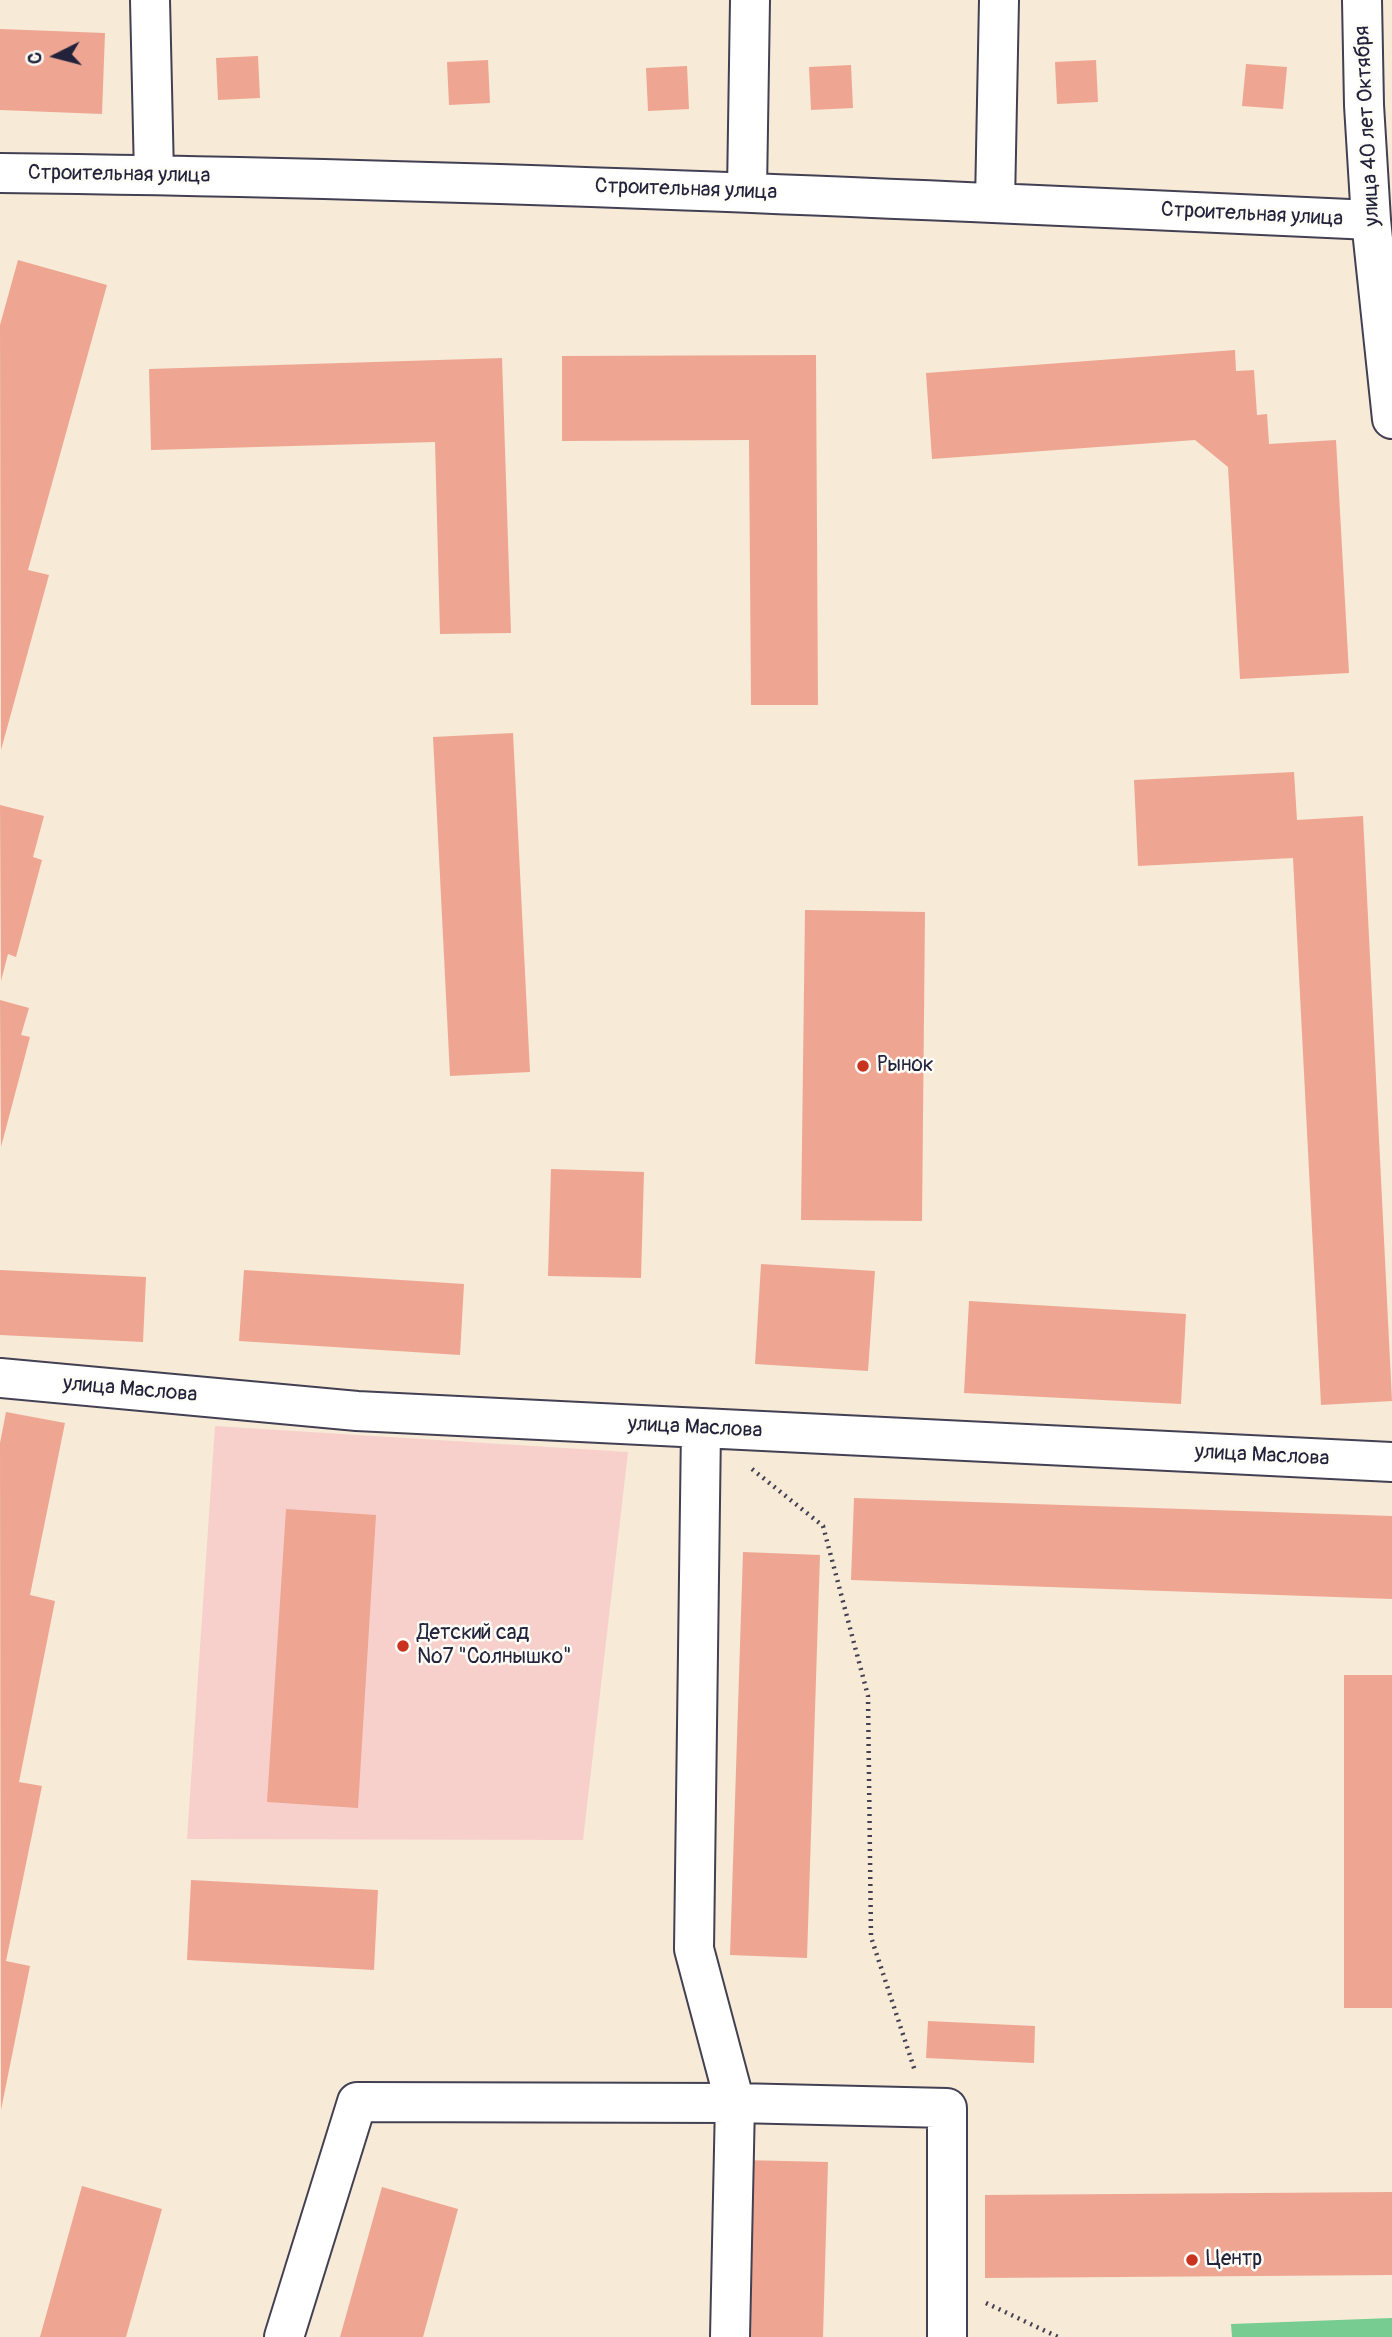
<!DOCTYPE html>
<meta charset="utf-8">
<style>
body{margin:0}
#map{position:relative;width:1392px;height:2337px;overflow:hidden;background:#f7ead7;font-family:Pangolin,sans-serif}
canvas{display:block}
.north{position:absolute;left:21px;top:21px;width:70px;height:70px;-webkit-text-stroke:5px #fdfcf7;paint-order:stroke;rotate:264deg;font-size:19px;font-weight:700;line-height:28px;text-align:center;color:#22223b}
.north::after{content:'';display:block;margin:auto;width:24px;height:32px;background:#22223b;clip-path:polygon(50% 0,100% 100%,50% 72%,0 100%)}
</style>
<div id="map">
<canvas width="1392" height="2337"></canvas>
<div class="north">С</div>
</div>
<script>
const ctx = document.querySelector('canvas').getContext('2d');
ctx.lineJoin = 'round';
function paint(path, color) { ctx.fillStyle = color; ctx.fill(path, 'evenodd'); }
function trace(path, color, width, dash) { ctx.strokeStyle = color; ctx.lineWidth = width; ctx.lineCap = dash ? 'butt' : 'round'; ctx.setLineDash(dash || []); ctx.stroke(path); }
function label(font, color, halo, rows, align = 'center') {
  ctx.font = font + ' Pangolin,sans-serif'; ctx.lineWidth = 5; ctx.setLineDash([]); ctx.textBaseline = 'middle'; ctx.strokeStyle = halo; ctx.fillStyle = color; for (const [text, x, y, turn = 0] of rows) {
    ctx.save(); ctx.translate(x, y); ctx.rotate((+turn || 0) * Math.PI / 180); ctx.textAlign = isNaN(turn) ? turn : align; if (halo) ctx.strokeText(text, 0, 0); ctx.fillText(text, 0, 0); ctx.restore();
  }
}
const built = new Path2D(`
 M215,1426L628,1452L583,1840L187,1839Z`);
const green = new Path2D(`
 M1392,2318V2337H1232L1231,2324Z`);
const building = new Path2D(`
 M0,29L105,33L102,114L0,110Z
 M258,56L260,98L218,100L216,58Z
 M488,60L490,103L449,105L447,62Z
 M1096,60L1098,102L1057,104L1055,62Z
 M1246,64L1287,67L1283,109L1242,106Z
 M851,65L853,108L811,110L809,67Z
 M687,66L689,109L648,111L646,68Z
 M18,260L107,285L28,570L49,575L1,750L0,325Z
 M1235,350L1236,371L1254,370L1257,415L1267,414L1269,444L1336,440L1349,673L1240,679L1228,467L1195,440L932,459L926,373Z
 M816,355L818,705H751L749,440L562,441V356Z
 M502,358L511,633L440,634L435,442L151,450L149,369Z
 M513,733L530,1072L450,1076L433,737Z
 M1294,772L1297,820L1363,816L1392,1401L1321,1405L1293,858L1138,866L1134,780Z
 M0,805L44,816L33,857L42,860L16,957L8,954L1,981Z
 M805,910L925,912L922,1221L801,1220Z
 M0,1000L29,1008L21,1035L30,1037L1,1147Z
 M551,1169L644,1172L641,1278L548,1276Z
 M761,1264L875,1271L868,1371L755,1364Z
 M0,1270L146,1277L143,1342L0,1335Z
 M244,1270L464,1284L460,1355L239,1341Z
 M969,1301L1186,1314L1181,1404L964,1393Z
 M6,1412L65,1423L30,1595L55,1601L19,1782L42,1786L6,1961L30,1966L1,2110L0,1443Z
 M854,1498L1392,1516V1599L851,1580Z
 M286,1509L376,1515L358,1808L267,1802Z
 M743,1552L820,1555L807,1958L730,1955Z
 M1344,1675H1392V2008H1344Z
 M191,1880L378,1890L374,1970L187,1960Z
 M928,2021L1035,2026L1034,2063L926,2058Z
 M742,2160L828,2162L823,2337H737Z
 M82,2186L162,2209L126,2337H40Z
 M382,2187L458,2209L423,2337H340Z
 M1392,2192V2275L985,2278V2195Z`);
const path = new Path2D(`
 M752,1469L823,1526L868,1696L871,1937L915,2071
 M986,2303L1058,2337`);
const minor = new Path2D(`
 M150,0L154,175
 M1362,0L1364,105L1371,220L1392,419
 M0,173C457,178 914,199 1371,220
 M747,191L750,0
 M995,203L999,0
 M0,1378L357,1411L1392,1462
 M701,1428L694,1949L735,2103L730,2337
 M284,2337L357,2102L735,2103L947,2108V2337`);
const markers = [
 [863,1066,7,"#c8321e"],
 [403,1646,7,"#c8321e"],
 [1192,2260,7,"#c8321e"]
];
const streetNames = [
 ["улица 40 лет Октября",1368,126,-93],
 ["Строительная улица",119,175,1],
 ["Строительная улица",686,190,2],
 ["Строительная улица",1252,215,3],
 ["улица Маслова",130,1390,5],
 ["улица Маслова",695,1428,3],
 ["улица Маслова",1262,1456,3]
];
const poiNames = [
 ["Рынок",877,1066],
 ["Детский сад",417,1634],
 ["№7 \"Солнышко\"",417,1658],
 ["Центр",1206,2260]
];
paint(built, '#f7d0cb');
paint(green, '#77cd91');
paint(building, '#eea693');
trace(minor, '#424052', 42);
trace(path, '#424052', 4.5, [2, 5]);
trace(minor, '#fff', 38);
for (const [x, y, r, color] of markers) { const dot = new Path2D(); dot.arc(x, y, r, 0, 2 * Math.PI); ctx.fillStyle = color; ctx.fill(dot); trace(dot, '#fdfcf7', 2.5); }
label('21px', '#22223b', '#fdfcf7', streetNames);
label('21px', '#22223b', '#fdfcf7', poiNames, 'left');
</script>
